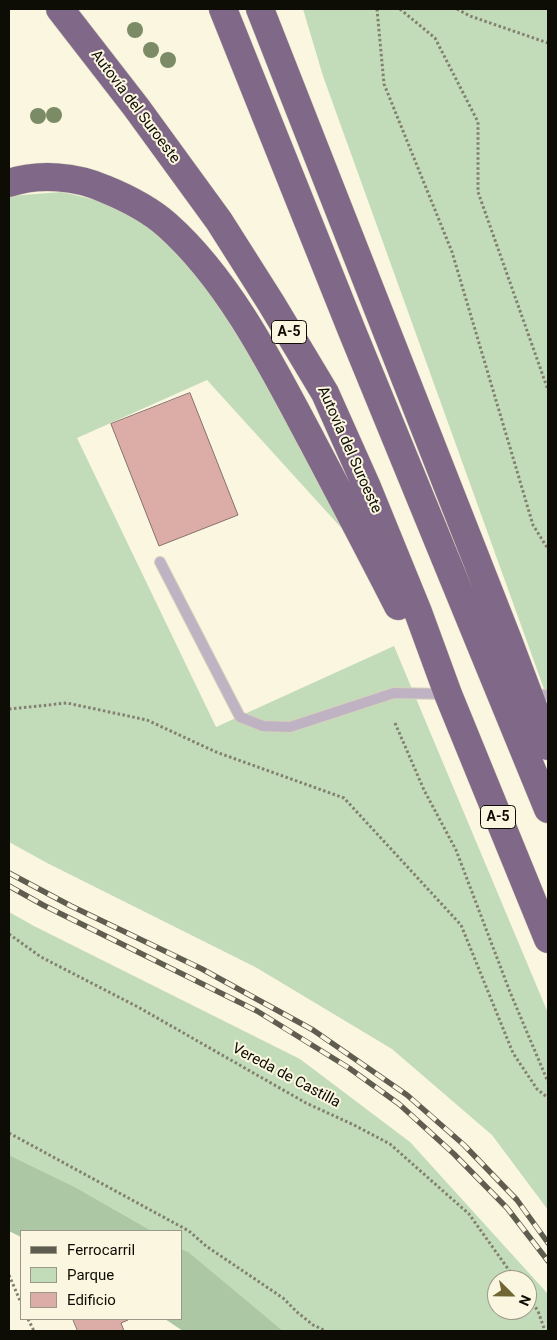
<!DOCTYPE html>
<meta charset="utf-8">
<style>
body{margin:0}
#map{position:relative;width:557px;height:1340px;overflow:hidden;background:#fbf6df;font-family:Roboto,sans-serif}
canvas{display:block}
.frame{position:absolute;inset:0;border:10px solid #0d0c05;pointer-events:none}
.legend{position:absolute;left:20px;top:1230px;width:162px;height:90px;box-sizing:border-box;background:#fbf6df;border:1px solid #9c9888;margin:0;padding:6px 9px;list-style:none;font-size:15px;color:#0d0c05}
.legend li{display:flex;align-items:center;gap:10px;height:25px}
.legend b{width:25px;border:1px solid #9c9888}
.north{position:absolute;left:487px;top:1270px;width:50px;height:50px;box-sizing:border-box;background:#fbf6df;border:1px solid #9c9888;border-radius:50%;rotate:113deg;font-size:14px;font-weight:700;line-height:20px;text-align:center;color:#0d0c05}
.north::after{content:'';display:block;margin:auto;width:18px;height:22px;background:#706633;clip-path:polygon(50% 0,100% 100%,50% 72%,0 100%)}
</style>
<div id="map">
<canvas width="557" height="1340"></canvas>
<div class="frame"></div>
<ul class="legend">
<li><b style="height:6px;background:#5f5d50"></b>Ferrocarril</li>
<li><b style="height:14px;background:#c2dcb9"></b>Parque</li>
<li><b style="height:14px;background:#dcaca6"></b>Edificio</li>
</ul>
<div class="north">N</div>
</div>
<script>
const ctx = document.querySelector('canvas').getContext('2d');
ctx.lineJoin = 'round';
function paint(path, color) { ctx.fillStyle = color; ctx.fill(path, 'evenodd'); }
function trace(path, color, width, dash) { ctx.strokeStyle = color; ctx.lineWidth = width; ctx.lineCap = dash ? 'butt' : 'round'; ctx.setLineDash(dash || []); ctx.stroke(path); }
function label(font, color, halo, rows, align = 'center') {
  ctx.font = font + ' Roboto,sans-serif'; ctx.lineWidth = 4; ctx.setLineDash([]); ctx.textBaseline = 'middle'; ctx.strokeStyle = halo; ctx.fillStyle = color; for (const [text, x, y, turn = 0] of rows) {
    ctx.save(); ctx.translate(x, y); ctx.rotate((+turn || 0) * Math.PI / 180); ctx.textAlign = isNaN(turn) ? turn : align; if (halo) ctx.strokeText(text, 0, 0); ctx.fillText(text, 0, 0); ctx.restore();
  }
}
const green = new Path2D(`
 M303,9H548V700L323,76Z
 M62,192L104,202L132,215L157,235L189,265L264,369L345,532L207,380L77,438L216,727L394,646L548,1013V1210L492,1135L392,1049L257,968L49,864L9,842V196Z
 M9,912L34,926L300,1059L410,1142L548,1294V1331H283L181,1249V1231H152L75,1187L9,1155ZM497,1280H527V1310H497Z`);
const forest = new Path2D(`
 M9,1155L75,1187L152,1231H21V1237L9,1231Z
 M181,1249L188,1252L283,1331H183L165,1319H181Z`);
const building = new Path2D(`
 M190,393L238,515L159,546L111,424Z
 M73,1319H127L128,1320L121,1323L124,1331H78Z`);
const path = new Path2D(`
 M377,9L384,84L452,252L533,525L548,549
 M400,9L435,38L478,122V192L548,390
 M457,9L470,16L548,43
 M9,709L67,703L147,720L216,752L344,798L461,925L513,1053L537,1089L548,1098
 M395,723L424,790L456,850L510,992L548,1082
 M9,934L41,957L138,1007L306,1103L354,1125L390,1144L469,1214L516,1280
 M9,1133L189,1231L206,1246L283,1298L297,1312L313,1325L326,1331
 M9,1275L21,1303
 M527,1295L538,1311L545,1331
 M28,1319L34,1331`);
const service = new Path2D(`
 M160,562L240,717L263,726L290,727L394,693L445,694
 M530,694L548,695`);
const motorway = new Path2D(`
 M60,9L136,107L219,221L271,303L325,393L367,487L418,612L448,694L548,939
 M223,9L352,331L548,809
 M260,9L508,640L548,746
 M9,183C39,173 76,176 105,189C127,198 149,209 167,225C230,281 273,368 312,441C341,496 370,551 398,606`);
const rail = new Path2D(`
 M9,873L71,906L202,969L313,1030L407,1095L464,1145L517,1200L548,1243
 M9,886L43,905L257,1011L349,1068L399,1104L454,1154L507,1208L548,1261`);
const trees = [
 [135,30],
 [151,50],
 [168,60],
 [54,115],
 [38,116]
];
const shields = [
 [289,332,35],
 [498,817,35]
];
const shieldNames = [
 ["A-5",289,332],
 ["A-5",498,817]
];
const streetNames = [
 ["Autovía del Suroeste",135,107,53],
 ["Autovía del Suroeste",349,450,66],
 ["Vereda de Castilla",286,1076,28]
];
paint(green, '#c2dcb9');
paint(forest, '#acc7a3');
paint(building, '#dcaca6');
trace(building, '#87706d', 1);
trace(service, '#d5d1bc', 12);
trace(motorway, '#d5d1bc', 29);
trace(path, '#838071', 3, [2.5, 2.5]);
trace(service, '#bfb3c3', 10);
trace(motorway, '#806889', 28);
trace(rail, '#5f5d50', 5.5);
trace(rail, '#fbf6df', 4, [11]);
ctx.fillStyle = '#7a8b65';
for (const [x, y] of trees) { ctx.beginPath(); ctx.arc(x, y, 8, 0, 2 * Math.PI); ctx.fill(); }
for (const [x, y, w] of shields) { const box = new Path2D(); box.roundRect(x - w / 2, y - 11.5, w, 23, 4); ctx.fillStyle = '#fbf6df'; ctx.fill(box); trace(box, '#0d0c05', 1); }
label('bold 14px', '#0d0c05', null, shieldNames);
label('15px', '#0d0c05', '#fbf6df', streetNames);
</script>
